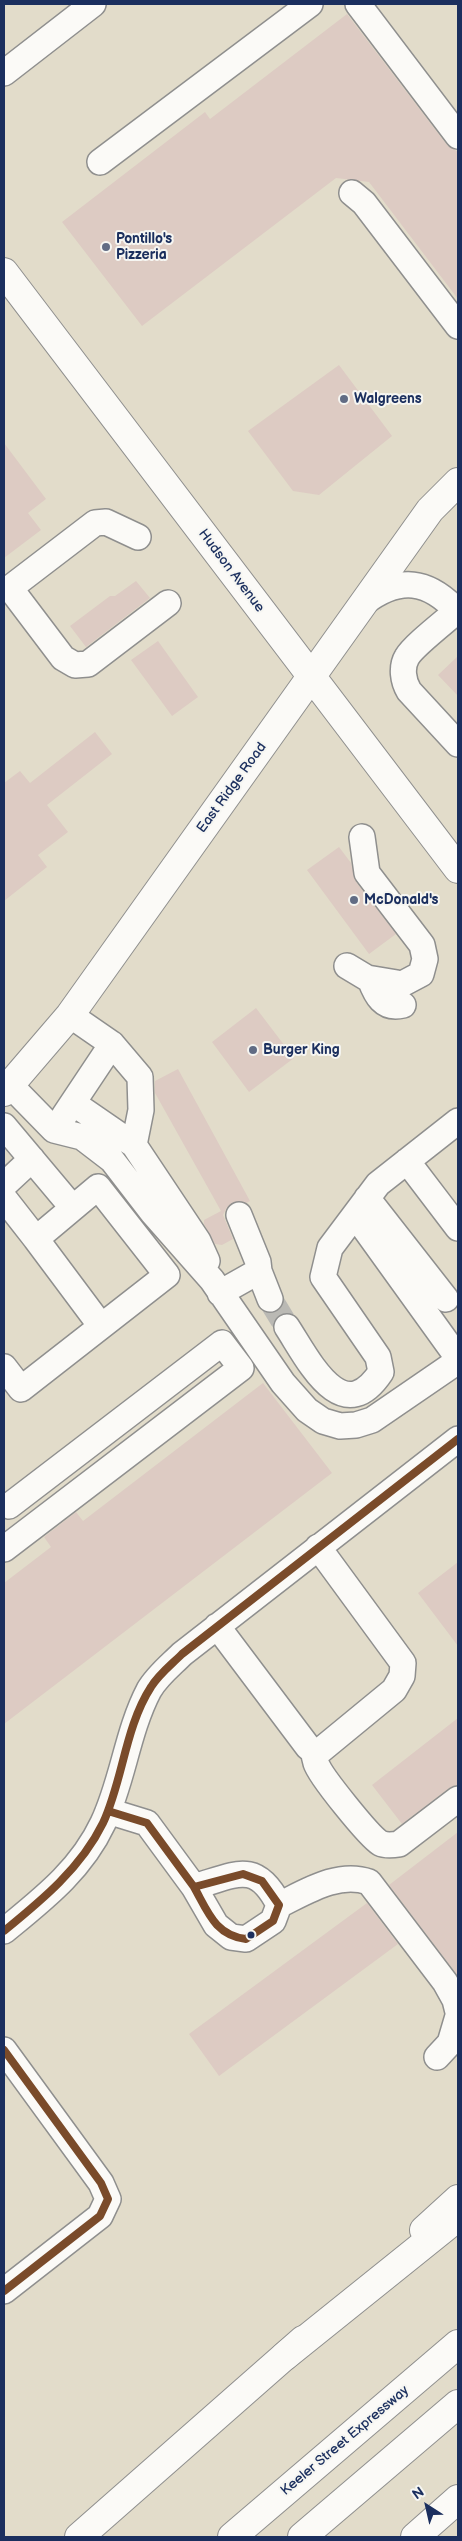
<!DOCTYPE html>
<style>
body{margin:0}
#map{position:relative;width:462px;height:2541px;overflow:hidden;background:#e2dcca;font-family:"Balsamiq Sans",sans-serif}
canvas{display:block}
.frame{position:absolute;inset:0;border:5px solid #1b2f5e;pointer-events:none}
.north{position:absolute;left:402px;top:2481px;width:50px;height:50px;-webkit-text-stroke:4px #f6f6f2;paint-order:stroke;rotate:325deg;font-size:14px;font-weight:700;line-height:20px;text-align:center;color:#1b2f5e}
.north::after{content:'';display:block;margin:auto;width:18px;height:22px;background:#1b2f5e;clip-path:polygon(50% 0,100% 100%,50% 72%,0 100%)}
</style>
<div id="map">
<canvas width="462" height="2541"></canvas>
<div class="frame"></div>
<div class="north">N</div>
</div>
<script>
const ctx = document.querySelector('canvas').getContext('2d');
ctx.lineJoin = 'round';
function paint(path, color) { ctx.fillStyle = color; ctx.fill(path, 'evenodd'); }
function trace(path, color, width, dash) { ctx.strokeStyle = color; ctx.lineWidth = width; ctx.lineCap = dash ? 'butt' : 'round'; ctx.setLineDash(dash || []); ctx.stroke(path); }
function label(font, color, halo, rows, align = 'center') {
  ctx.font = font + ' "Balsamiq Sans",sans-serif'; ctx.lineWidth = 4; ctx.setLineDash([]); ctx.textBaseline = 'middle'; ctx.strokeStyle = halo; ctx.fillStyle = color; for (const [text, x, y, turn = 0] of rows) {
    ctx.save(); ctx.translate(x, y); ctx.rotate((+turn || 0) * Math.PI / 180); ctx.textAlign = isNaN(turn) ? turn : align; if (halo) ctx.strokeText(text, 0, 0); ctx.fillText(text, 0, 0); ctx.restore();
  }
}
const building = new Path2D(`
 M347,14L447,145L458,152V299L369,182L336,178L142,326L62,222L205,112L210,119Z
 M339,365L392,436L319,495L293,491L248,431Z
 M4,443L46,499L28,513L41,530L4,558Z
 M136,581L150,598L86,647L70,626L110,596H115Z
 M158,641L198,697L172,716L131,660Z
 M458,656V696L438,675Z
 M95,732L112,754L47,805L68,832L38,855L47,867L4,901V783L20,771L30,783Z
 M339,847L351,863L356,882L396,934L369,954L307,870Z
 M256,1008L294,1058L249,1092L212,1042Z
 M178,1069L250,1201L246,1203L234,1202L227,1207L223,1215L233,1239L222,1245L215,1244L204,1224V1220L221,1211L155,1093V1081Z
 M263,1383L332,1473L4,1724V1583L51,1547L44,1537L76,1512L83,1521Z
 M458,1562V1646L418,1593Z
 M458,1718V1785L449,1788L402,1824L372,1785Z
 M458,1832V1976L389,1885Z
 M367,1903L398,1944L219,2076L189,2034Z`);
const minorTunnel = new Path2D(`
 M270,1299L287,1327`);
const minor = new Path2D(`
 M358,4L458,136
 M4,73L93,4
 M100,162L310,4
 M352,193L364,203L458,326
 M138,537L106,522L95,523L10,588L63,658L75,665L88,664L168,603
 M365,602C400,576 428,580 457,611
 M458,610C447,620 413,646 407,657C401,667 403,681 409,691L458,744
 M362,837L367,873L422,945L425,959L421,974L404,983
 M347,966L367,978L397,983
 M370,979C376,995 383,1010 403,1005
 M112,1044L140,1077L141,1110L134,1145
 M10,1085L54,1130L82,1137L112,1160L152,1212L212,1280L283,1383L307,1410L323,1421L340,1426L356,1425L372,1420L458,1361
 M73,1103L134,1145L198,1241L207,1261
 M64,1116L112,1044L70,1015
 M4,1126L72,1207
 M407,1161L458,1228
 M4,1185L32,1159
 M4,1198L36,1239L98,1187L167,1275L21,1389L4,1367
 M367,1198L446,1299
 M239,1215L258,1262L259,1271L270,1299
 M355,1215L458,1358
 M36,1239L101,1326
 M220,1293L259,1271
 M287,1327C308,1359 342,1431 381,1372L378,1357L323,1277L330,1248L378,1184L458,1121
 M4,1549L241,1368L222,1343L9,1506
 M217,1626L308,1747L314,1752L321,1750L394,1690L402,1676L403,1663L318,1547
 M314,1752C314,1755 315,1760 316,1763C320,1776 369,1836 380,1843C386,1846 393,1845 399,1844L458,1799
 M108,1811L147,1823L194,1887L216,1925L231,1937L246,1939L273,1921L279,1905C256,1859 235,1875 194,1887
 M279,1905C306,1892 338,1871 369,1882L445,1982L455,2000L458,2012
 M4,1931C43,1899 81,1870 103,1823C123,1781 127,1732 149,1690C157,1676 171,1665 182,1654L458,1439
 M4,2050L101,2183L108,2199L100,2216L4,2291
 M437,2057L450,2043L458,2016`);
const major = new Path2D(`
 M4,272L458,869
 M4,1092L70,1015L430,510L458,482
 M424,2230L458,2199
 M79,2537L303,2340
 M415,2537L458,2499`);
const highway = new Path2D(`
 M285,2356L458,2217
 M232,2537L458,2344
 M302,2537L458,2404`);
const bus1 = new Path2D(`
 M108,1811L147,1823L194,1887
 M243,1874L262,1881L279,1905L273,1921L246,1939C215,1935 208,1912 194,1887Z
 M4,1931C42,1900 81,1868 103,1823C123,1780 125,1727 151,1687C159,1674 171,1665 182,1654L458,1439
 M4,2050L101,2183L108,2199L100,2216L4,2291`);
const markers = [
 [106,247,5,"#616c84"],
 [344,399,5,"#616c84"],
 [354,900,5,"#616c84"],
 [253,1050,5,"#616c84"],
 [251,1935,4.5,"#1b2f5e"]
];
const poiNames = [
 ["Pontillo's",116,239],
 ["Pizzeria",116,255],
 ["Walgreens",354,399],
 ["McDonald's",364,900],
 ["Burger King",263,1050]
];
const streetNames = [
 ["Hudson Avenue",231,571,53],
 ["East Ridge Road",232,788,-54],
 ["Keeler Street Expressway",345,2441,-40]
];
paint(building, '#ddcbc3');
trace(minorTunnel, '#bab9b4', 25, [25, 12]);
trace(minor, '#8f8f8e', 28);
trace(major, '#8f8f8e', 30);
trace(highway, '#8f8f8e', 30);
trace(minor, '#fbfaf7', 25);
trace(major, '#fbfaf7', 28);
trace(highway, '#fbfaf7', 28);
trace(bus1, '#7a4b2a', 8);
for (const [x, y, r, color] of markers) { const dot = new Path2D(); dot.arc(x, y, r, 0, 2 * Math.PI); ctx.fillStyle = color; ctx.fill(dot); trace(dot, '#f6f6f2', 2); }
label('bold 14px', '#1b2f5e', '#f6f6f2', poiNames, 'left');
label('14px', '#1b2f5e', '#f6f6f2', streetNames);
</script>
